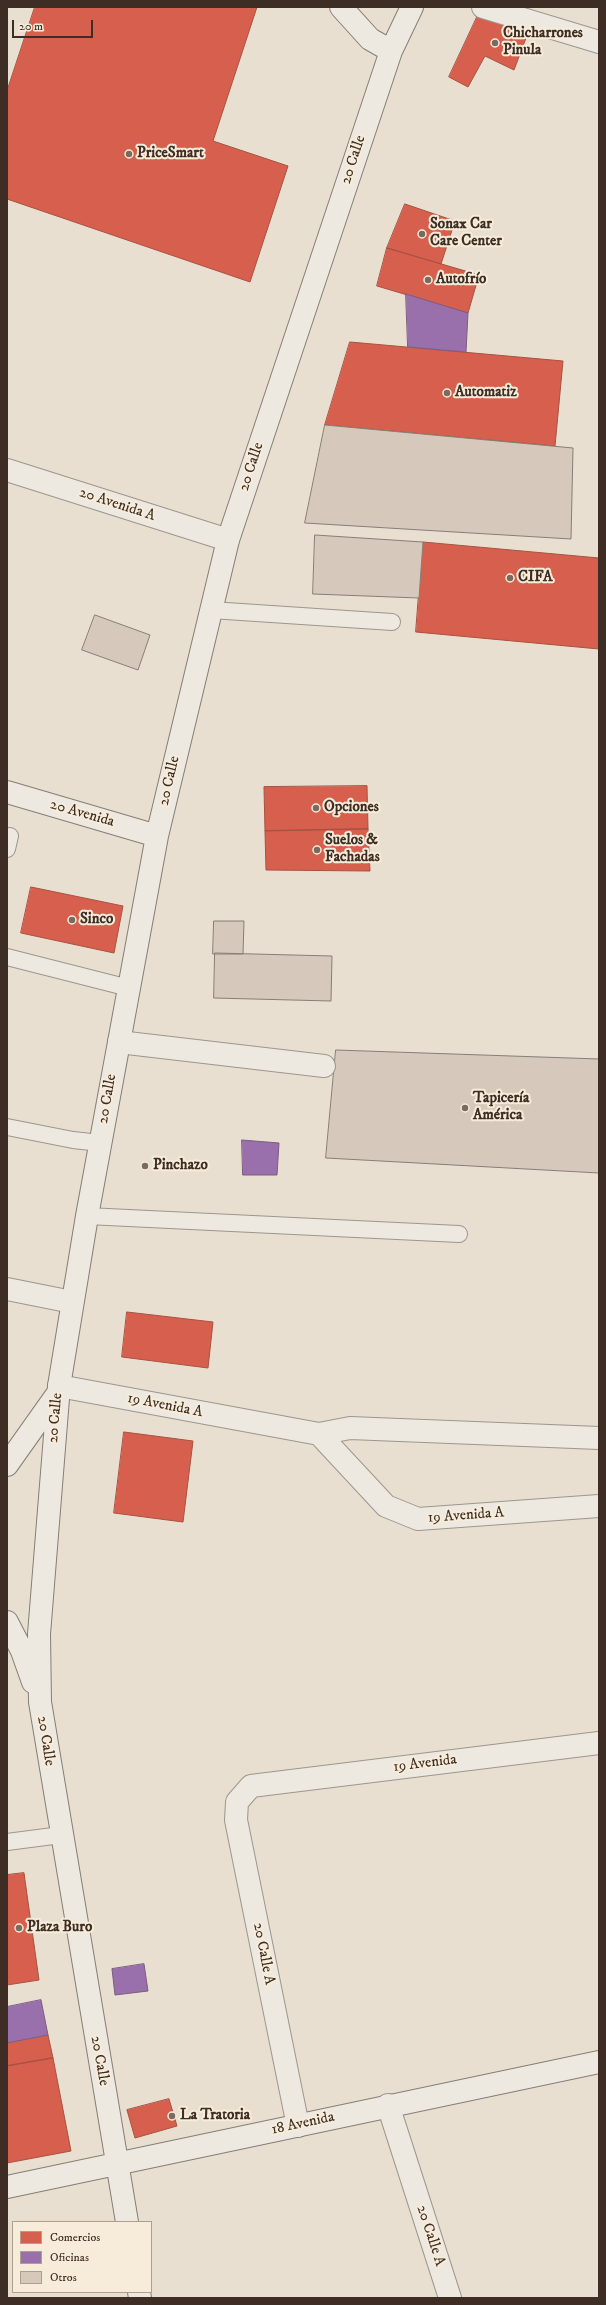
<!DOCTYPE html>
<meta charset="utf-8">
<style>
body{margin:0}
#map{position:relative;width:606px;height:2305px;overflow:hidden;background:#e8dfd0;font-family:"IM FELL DW Pica",serif}
canvas{display:block}
.frame{position:absolute;inset:0;border:8px solid #3d2d24;pointer-events:none}
.legend{position:absolute;left:12px;top:2221px;width:140px;height:72px;box-sizing:border-box;background:#f7ecda;border:1px solid #ada091;margin:0;padding:5px 7px;list-style:none;font-size:12px;color:#3d2d24}
.legend li{display:flex;align-items:center;gap:8px;height:20px}
.legend b{width:20px;border:1px solid #ada091}
.scale{position:absolute;left:12px;top:20px;width:81px;height:18px;box-sizing:border-box;border:2px solid #3d2d24;border-top:0;padding-left:5px;font-size:12px;line-height:14px;white-space:nowrap;color:#3d2d24;-webkit-text-stroke:3px #f7ecda;paint-order:stroke}
</style>
<div id="map">
<canvas width="606" height="2305"></canvas>
<div class="frame"></div>
<ul class="legend">
<li><b style="height:11px;background:#d6604d"></b>Comercios</li>
<li><b style="height:11px;background:#9970ab"></b>Oficinas</li>
<li><b style="height:11px;background:#d6c8bb"></b>Otros</li>
</ul>
<div class="scale">20 m</div>
</div>
<script>
const ctx = document.querySelector('canvas').getContext('2d');
ctx.lineJoin = 'round';
function paint(path, color) { ctx.fillStyle = color; ctx.fill(path, 'evenodd'); }
function trace(path, color, width, dash) { ctx.strokeStyle = color; ctx.lineWidth = width; ctx.lineCap = dash ? 'butt' : 'round'; ctx.setLineDash(dash || []); ctx.stroke(path); }
function label(font, color, halo, rows, align = 'center') {
  ctx.font = font + ' "IM FELL DW Pica",serif'; ctx.lineWidth = 4; ctx.setLineDash([]); ctx.textBaseline = 'middle'; ctx.strokeStyle = halo; ctx.fillStyle = color; for (const [text, x, y, turn = 0] of rows) {
    ctx.save(); ctx.translate(x, y); ctx.rotate((+turn || 0) * Math.PI / 180); ctx.textAlign = isNaN(turn) ? turn : align; if (halo) ctx.strokeText(text, 0, 0); ctx.fillText(text, 0, 0); ctx.restore();
  }
}
const shops = new Path2D(`
 M35,7H257L213,141L288,166L250,282L7,199V91Z
 M479,13L529,30L514,70L485,56L468,87L449,77Z
 M405,204L455,221L441,264L387,248Z
 M387,248L479,275L468,313L377,286Z
 M350,342L563,361L555,446L325,425Z
 M423,542L599,558V649L416,632Z
 M367,786L368,829L265,831L264,787Z
 M368,829L370,871L266,870L265,831Z
 M31,887L123,906L114,953L21,933Z
 M127,1312L213,1322L208,1368L122,1357Z
 M124,1432L193,1441L183,1522L114,1513Z
 M24,1873L39,1980L7,1985V1875Z
 M48,2035L53,2058L7,2066V2043Z
 M53,2058L71,2151L7,2163V2066Z
 M169,2099L177,2126L135,2138L127,2110Z`);
const offices = new Path2D(`
 M406,294L468,313L466,352L408,347Z
 M242,1140L279,1143L277,1175H243Z
 M144,1964L148,1991L115,1995L112,1969Z
 M41,2000L48,2035L7,2043V2007Z`);
const building = new Path2D(`
 M325,425L573,448L571,539L305,523Z
 M315,535L423,542L419,598L313,594Z
 M95,615L150,635L138,670L82,650Z
 M214,921H244L243,954H213Z
 M215,953L332,956L331,1001L214,998Z
 M336,1050L599,1059V1173L326,1158Z`);
const lane = new Path2D(`
 M211,610L392,622
 M7,849L10,836
 M7,957L129,988
 M7,1127L73,1140L100,1143
 M87,1216L459,1234
 M7,1842L61,1835`);
const street = new Path2D(`
 M483,7L599,42
 M7,470L228,540
 M119,1042L324,1066
 M7,1289L72,1302
 M59,1386L319,1434L350,1428L599,1438
 M319,1434L386,1506L418,1519L599,1506
 M388,2105L450,2298
 M298,2126L236,1820L237,1802L251,1786L599,1743`);
const secondary = new Path2D(`
 M341,7L370,39L391,51
 M7,792L157,836
 M7,1465L58,1393
 M7,1622L22,1651L33,1682
 M7,2187L599,2062
 M127,2222L40,1702L39,1634L59,1386L87,1216L157,836L228,540L391,51L412,7
 M139,2292L140,2298`);
const markers = [
 [495,43,4,"#796b60"],
 [129,154,4,"#796b60"],
 [422,234,4,"#796b60"],
 [428,280,4,"#796b60"],
 [447,393,4,"#796b60"],
 [510,578,4,"#796b60"],
 [316,808,4,"#796b60"],
 [317,850,4,"#796b60"],
 [72,920,4,"#796b60"],
 [465,1108,4,"#796b60"],
 [145,1166,4,"#796b60"],
 [19,1928,4,"#796b60"],
 [172,2116,4,"#796b60"]
];
const poiNames = [
 ["Chicharrones",503,34],
 ["Pinula",503,51],
 ["PriceSmart",137,154],
 ["Sonax Car",430,225],
 ["Care Center",430,242],
 ["Autofrío",436,280],
 ["Automatiz",455,393],
 ["CIFA",518,578],
 ["Opciones",324,808],
 ["Suelos &",325,841],
 ["Fachadas",325,858],
 ["Sinco",80,920],
 ["Tapicería",473,1099],
 ["América",473,1116],
 ["Pinchazo",153,1166],
 ["Plaza Buro",27,1928],
 ["La Tratoria",180,2116]
];
const streetNames = [
 ["20 Calle",354,160,-72],
 ["20 Calle",252,467,-72],
 ["20 Avenida A",117,505,18],
 ["20 Calle",170,781,-77],
 ["20 Avenida",82,814,16],
 ["20 Calle",108,1099,-80],
 ["19 Avenida A",165,1406,11],
 ["20 Calle",56,1418,-85],
 ["19 Avenida A",466,1516,-4],
 ["20 Calle",45,1741,81],
 ["19 Avenida",425,1764,-7],
 ["20 Calle A",263,1954,79],
 ["20 Calle",99,2061,80],
 ["18 Avenida",303,2124,-12],
 ["20 Calle A",430,2236,72]
];
paint(shops, '#d6604d');
trace(shops, '#a85141', 1);
paint(offices, '#9970ab');
trace(offices, '#7d5c82', 1);
paint(building, '#d6c8bb');
trace(building, '#867e76', 1);
trace(lane, '#9d968d', 18);
trace(street, '#9d968d', 24);
trace(secondary, '#867e76', 24);
trace(lane, '#ede8e0', 16);
trace(street, '#ede8e0', 22);
trace(secondary, '#ede8e0', 22);
for (const [x, y, r, color] of markers) { const dot = new Path2D(); dot.arc(x, y, r, 0, 2 * Math.PI); ctx.fillStyle = color; ctx.fill(dot); trace(dot, '#f7ecda', 1.5); }
label('bold 15px', '#3d2d24', '#f7ecda', poiNames, 'left');
label('15px', '#3d2d24', '#f7ecda', streetNames);
</script>
